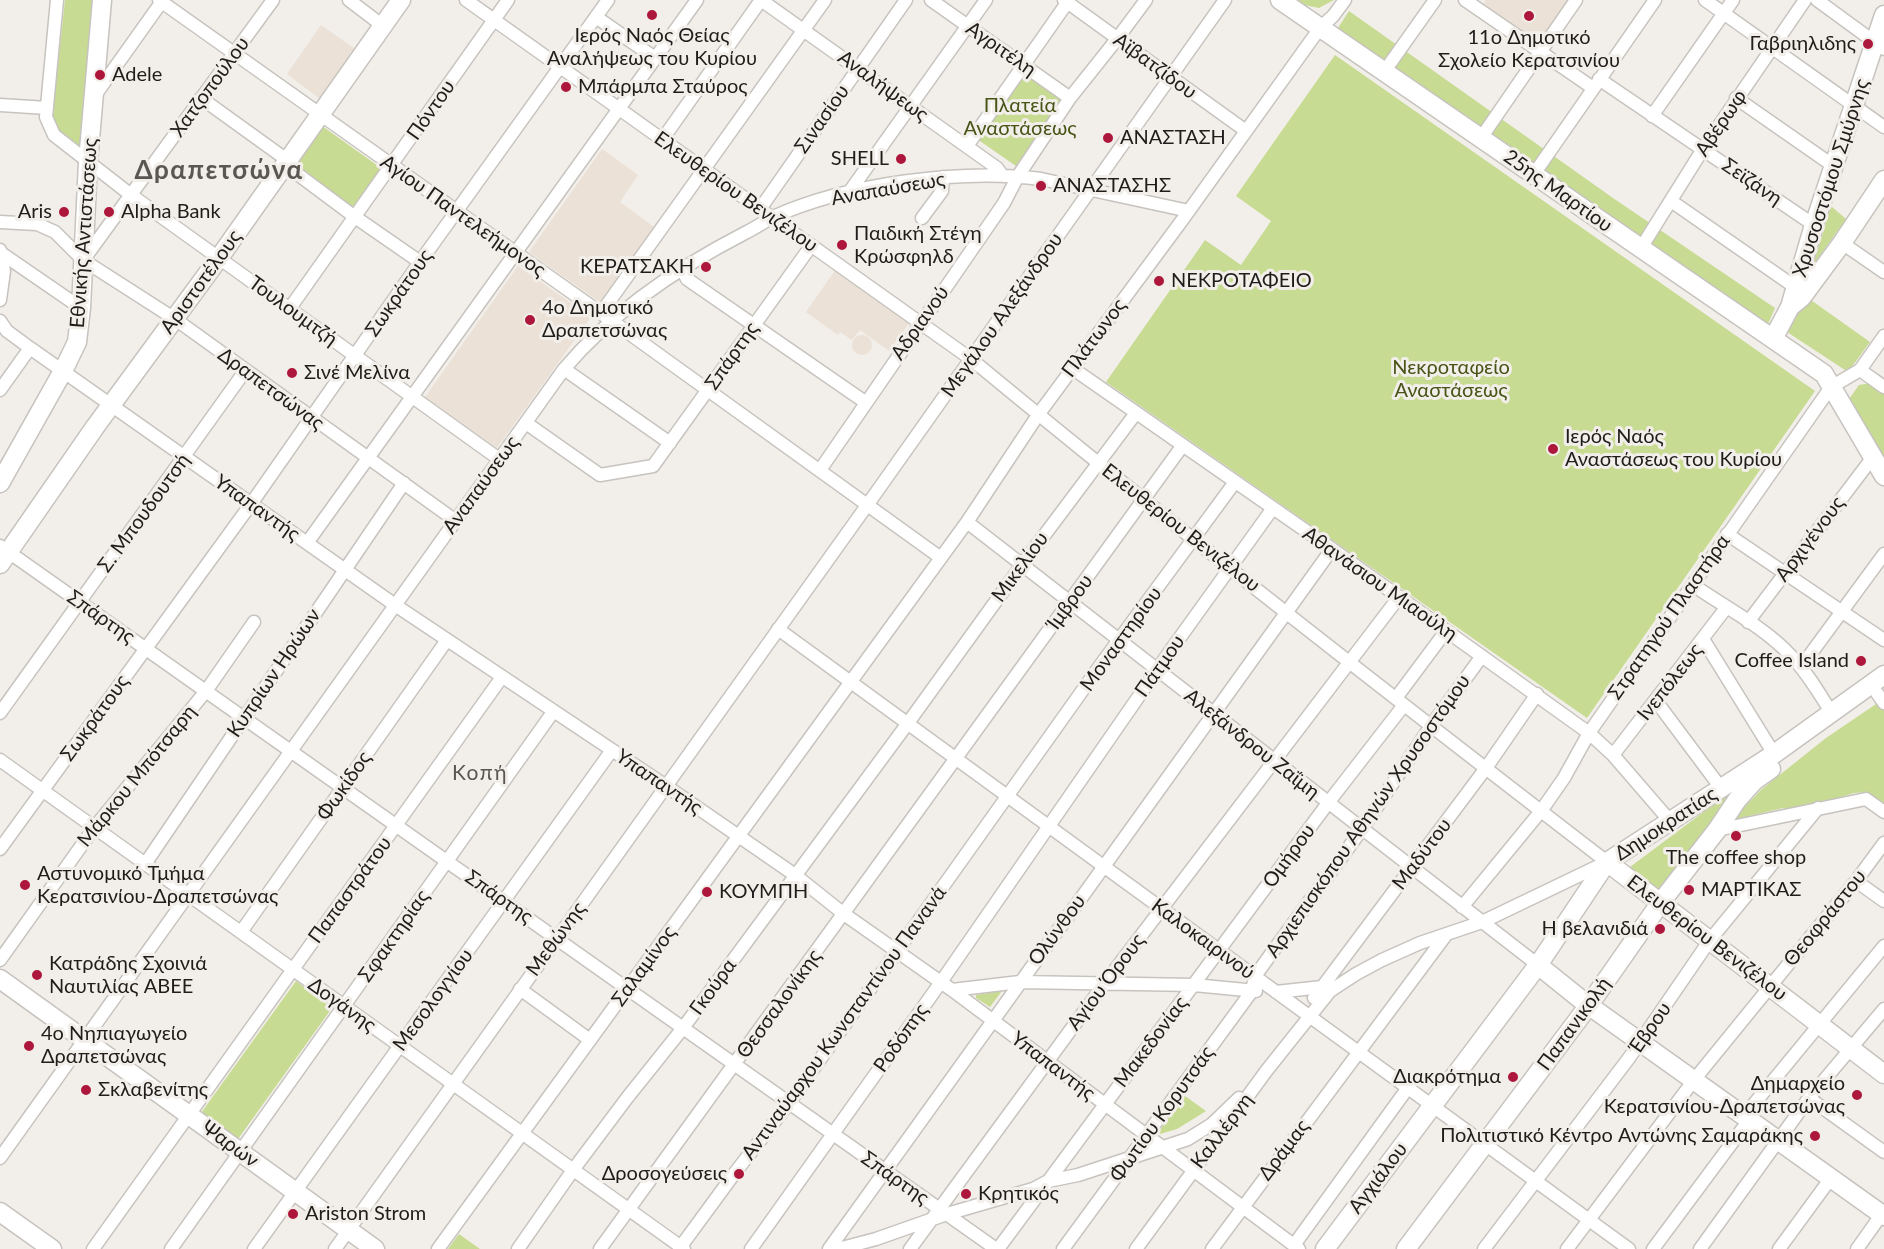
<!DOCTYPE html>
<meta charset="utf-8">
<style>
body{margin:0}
canvas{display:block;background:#f2eee9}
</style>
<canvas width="1884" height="1249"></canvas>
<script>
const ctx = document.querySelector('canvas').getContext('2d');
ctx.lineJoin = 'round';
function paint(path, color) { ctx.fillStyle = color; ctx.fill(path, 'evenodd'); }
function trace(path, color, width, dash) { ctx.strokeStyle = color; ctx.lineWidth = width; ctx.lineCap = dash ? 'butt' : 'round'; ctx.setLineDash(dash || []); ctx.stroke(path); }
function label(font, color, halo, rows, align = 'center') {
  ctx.font = font + ' Lato,sans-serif'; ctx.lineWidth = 6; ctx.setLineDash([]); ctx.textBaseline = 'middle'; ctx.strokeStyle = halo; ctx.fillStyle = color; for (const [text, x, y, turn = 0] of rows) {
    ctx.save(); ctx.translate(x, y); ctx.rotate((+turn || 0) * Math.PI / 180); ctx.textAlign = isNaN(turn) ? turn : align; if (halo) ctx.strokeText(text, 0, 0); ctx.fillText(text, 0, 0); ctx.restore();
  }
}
const built = new Path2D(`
 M1485,0H1568L1539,42L1484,4Z
 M321,25L355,49L319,98L287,74Z
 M602,149L638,175L620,202L654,227L601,303L529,252Z
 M518,266L591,317L497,448L425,397Z
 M836,269L910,322L889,351L860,330L852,340L840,332L838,335L806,312Z
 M852 345a10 10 0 1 1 20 0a10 10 0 1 1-20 0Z`);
const green = new Path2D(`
 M65,0H95L81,150L56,129L52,119Z
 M1298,0H1334L1319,8L1304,5Z
 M1349,11L1613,198L1775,308L1768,324L1338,32V28Z
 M1335,55L1815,391L1587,718L1106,382L1205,240L1241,265L1271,221L1236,196Z
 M1025,70L1064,97L1016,166L977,139Z
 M322,126L381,168L353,208L294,165Z
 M1831,206L1846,219L1813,265Z
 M1808,298L1870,342L1848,372L1787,332L1789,321Z
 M1871,383L1884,392V465L1844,406L1859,385Z
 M1879,702L1884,709V805L1867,792L1854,793L1789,813L1783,808L1732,820L1762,789L1826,738Z
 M1753,775L1657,894L1626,870Z
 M296,981L332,1008L238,1139L201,1113Z
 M1002,991L990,1007L976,998V995Z
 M1185,1096L1206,1111L1177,1129L1160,1134L1159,1131Z
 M459,1234L480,1249H448Z`);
const street = new Path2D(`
 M57,0L46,117L54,135L131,195L499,459
 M159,0L612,321L941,558
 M349,0L383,26
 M466,0L971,359C1179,531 1393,697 1607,862L1482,922L1420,943L1382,960L1356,974L1330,991L1267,1070L1136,1249
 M761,0L997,168L1002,175
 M931,0L1070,98
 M1064,0L1246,131
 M1465,0L1593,88
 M1705,0L1884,127
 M1817,0L1884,49
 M596,17L655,58
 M1384,72L1435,0
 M1599,79L1814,225
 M96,94L163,0
 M201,98L287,160
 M1736,98L1835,167
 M0,105L47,108
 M1652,116L1733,0
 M1481,138L1576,0
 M662,140L761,0
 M967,146L1069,0
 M284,164L355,217L420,262
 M1534,174L1655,0
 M850,191L986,0
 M1671,201L1795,287
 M760,209L906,0
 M922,218L942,191L943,177
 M0,222L37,224L55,232L83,260L175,319L456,521
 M1842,243L1884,272
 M1641,248L1703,149L1805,0
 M0,250L4,271L0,300
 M1,253L81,308
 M84,259L273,0
 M682,269L687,279L865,402
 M290,308L508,0
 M601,313L825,0
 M0,321L7,331L30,348L395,605L666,786L795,875L844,914L952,990L1299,1249
 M1072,368L1332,549L1589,733L1613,755L1670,821
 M564,369L670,443
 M1860,370L1884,387
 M0,390L30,348
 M526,423L600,475L653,466L811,246
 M820,470L1004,203L1018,176L1070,98L1117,39L1146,0
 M967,522L1538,965
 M1727,534L1884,640
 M307,543L697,0
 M0,546L996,1249
 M1693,585C1723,606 1766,628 1791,656C1807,672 1819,693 1831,712
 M1748,622L1873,457
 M778,629L1629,1249
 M1703,639L1774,754
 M1801,667L1884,554
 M1877,693L1884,703
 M1396,698L1446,631
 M1656,701L1721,788
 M0,713L245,371
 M1613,755L1726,608
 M0,760L684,1249
 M1717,830L1866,799L1884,812
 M0,849L251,504L420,262L608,0
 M145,864L404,483
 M1856,881L1884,901
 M1462,907L1541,811L1564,778L1589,733L1831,387L1860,370L1884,336
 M241,932L447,640
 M0,960L94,828L206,691L254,622
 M520,989L590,1040
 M952,990L1020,982L1194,985L1256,991
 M1276,992L1322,987
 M1314,998L1486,768L1537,694
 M1809,1098L1884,1152
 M1744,1116L1884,946
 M0,1158L564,369C613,311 679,267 745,233C755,228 764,222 773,217C846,184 962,168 1041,179L1189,211
 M1294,1245L1407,1089
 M93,1249L502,677
 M171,1249L553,712
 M254,1249L612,750
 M335,1249L868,504L1225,0
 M438,1249L967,522L1038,415L1183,219L1320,28L1333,16L1345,0
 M518,1249L573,1170L627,1098L683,1028L908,723L1022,565L1136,413
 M600,1249L1183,445
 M679,1249L734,1174L789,1103L1102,663L1235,482
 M751,1249L941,982L1166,657L1273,508
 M829,1249L1332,549
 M838,1249L876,1239L947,1214L1033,1189L1048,1181L1078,1175L1188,1139L1212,1124L1239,1098
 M910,1249L1105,983L1399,597
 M998,1249L1328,803L1404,705
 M1063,1249L1252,991L1255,976L1362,829L1431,726L1482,656
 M1212,1249L1446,935
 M1484,1249L1629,1058L1710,940L1818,808
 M1567,1249L1694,1080L1856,881L1884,843
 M1653,1249L1749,1120
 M1700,1249L1809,1098L1884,1009
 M1779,1249L1831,1178
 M1857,1249L1884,1211`);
const secondary = new Path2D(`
 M1280,0L1824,374L1884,476
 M1791,306L1802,297L1842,243L1884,180
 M1773,339L1790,307L1814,225L1884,15
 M0,483L63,371L77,342L81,308L88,162L102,0
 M0,564L95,427L219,258L401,0
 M1607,862L1884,1074
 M1538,965L1584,1002L1884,1216
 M0,979L375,1249
 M0,1212L52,1249
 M1325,1249L1538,965L1607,862L1774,754L1884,675
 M1406,1249L1589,1005L1661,902L1717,830L1737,800L1754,781L1771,769`);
const markers = [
 [652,15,6,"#ac173b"],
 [1529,16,6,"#ac173b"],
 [1868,44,6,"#ac173b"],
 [100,75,6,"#ac173b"],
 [566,87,6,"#ac173b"],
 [1108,138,6,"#ac173b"],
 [901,159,6,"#ac173b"],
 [1041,186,6,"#ac173b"],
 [64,212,6,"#ac173b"],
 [109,212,6,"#ac173b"],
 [842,245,6,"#ac173b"],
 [706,267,6,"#ac173b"],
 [1159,281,6,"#ac173b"],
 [530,320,6,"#ac173b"],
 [292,373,6,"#ac173b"],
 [1553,449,6,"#ac173b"],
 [1861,661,6,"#ac173b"],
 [1736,836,6,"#ac173b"],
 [25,885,6,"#ac173b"],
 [1689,890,6,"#ac173b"],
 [707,892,6,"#ac173b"],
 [1660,929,6,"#ac173b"],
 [37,975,6,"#ac173b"],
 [29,1046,6,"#ac173b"],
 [1513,1077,6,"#ac173b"],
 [86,1090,6,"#ac173b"],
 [1857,1095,6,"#ac173b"],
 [1815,1136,6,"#ac173b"],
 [739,1174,6,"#ac173b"],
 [966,1194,6,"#ac173b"],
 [293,1214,6,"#ac173b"]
];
const poiNames = [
 ["Ιερός Ναός Θείας",652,36,"center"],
 ["Αναλήψεως του Κυρίου",652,59,"center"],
 ["11o Δημοτικό",1529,38,"center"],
 ["Σχολείο Κερατσινίου",1529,61,"center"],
 ["Γαβριηλιδης",1856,44,"right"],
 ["Adele",112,75],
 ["Μπάρμπα Σταύρος",578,87],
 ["ΑΝΑΣΤΑΣΗ",1120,138],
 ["SHELL",889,159,"right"],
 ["ΑΝΑΣΤΑΣΗΣ",1053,186],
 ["Aris",52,212,"right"],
 ["Alpha Bank",121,212],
 ["Παιδική Στέγη",854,234],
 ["Κρώσφηλδ",854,257],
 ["ΚΕΡΑΤΣΑΚΗ",694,267,"right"],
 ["ΝΕΚΡΟΤΑΦΕΙΟ",1171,281],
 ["4ο Δημοτικό",542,308],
 ["Δραπετσώνας",542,331],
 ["Σινέ Μελίνα",304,373],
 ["Ιερός Ναός",1565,437],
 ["Αναστάσεως του Κυρίου",1565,460],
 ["Coffee Island",1849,661,"right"],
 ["The coffee shop",1736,858,"center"],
 ["Αστυνομικό Τμήμα",37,874],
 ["Κερατσινίου-Δραπετσώνας",37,897],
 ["ΜΑΡΤΙΚΑΣ",1701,890],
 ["ΚΟΥΜΠΗ",719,892],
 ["Η βελανιδιά",1648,929,"right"],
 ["Κατράδης Σχοινιά",49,964],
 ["Ναυτιλίας ΑΒΕΕ",49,987],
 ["4ο Νηπιαγωγείο",41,1034],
 ["Δραπετσώνας",41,1057],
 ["Διακρότημα",1501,1077,"right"],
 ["Δημαρχείο",1845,1084,"right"],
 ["Κερατσινίου-Δραπετσώνας",1845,1107,"right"],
 ["Σκλαβενίτης",98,1090],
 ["Πολιτιστικό Κέντρο Αντώνης Σαμαράκης",1803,1136,"right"],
 ["Δροσογεύσεις",727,1174,"right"],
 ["Κρητικός",978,1194],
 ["Ariston Strom",305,1214]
];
const streetNames = [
 ["Αγριτέλη",1001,49,35],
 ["Αϊβατζίδου",1155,66,36],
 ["Αναλήψεως",883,86,36],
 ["Χατζοπούλου",210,87,-54],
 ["Πόντου",431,110,-55],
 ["Σινασίου",822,119,-55],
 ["Αβέρωφ",1721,123,-56],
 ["Χρυσοστόμου Σμύρνης",1831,178,-72],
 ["Σεϊζάνη",1752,182,34],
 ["Αναπαύσεως",888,189,-10],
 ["25ης Μαρτίου",1558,191,35],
 ["Ελευθερίου Βενιζέλου",736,192,35],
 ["Αγίου Παντελεήμονος",463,216,35],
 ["Εθνικής Αντιστάσεως",84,233,-86],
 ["Αριστοτέλους",201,282,-54],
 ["Σωκράτους",399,293,-55],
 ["Τουλουμτζή",293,311,36],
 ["Μεγάλου Αλεξάνδρου",1002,315,-55],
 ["Αδριανού",920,323,-55],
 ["Πλάτωνος",1094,338,-53],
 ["Σπάρτης",732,356,-55],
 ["Δραπετσώνας",271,389,36],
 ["Αναπαύσεως",481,485,-54],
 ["Υπαπαντής",257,508,35],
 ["Σ. Μπουδουτσή",144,513,-54],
 ["Ελευθερίου Βενιζέλου",1181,528,38],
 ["Αρχιγένους",1810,539,-53],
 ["Μικελίου",1020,567,-54],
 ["Αθανάσιου Μιαούλη",1380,584,35],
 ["Ίμβρου",1070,602,-54],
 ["Σπάρτης",101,617,35],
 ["Στρατηγού Πλαστήρα",1669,617,-55],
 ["Μοναστηρίου",1121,639,-54],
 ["Πάτμου",1160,666,-55],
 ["Κυπρίων Ηρώων",274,673,-56],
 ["Ινεπόλεως",1670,682,-52],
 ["Σωκράτους",95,718,-54],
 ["Αλεξάνδρου Ζαΐμη",1252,744,38],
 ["Μάρκου Μπότσαρη",137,776,-51],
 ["Υπαπαντής",659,782,34],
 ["Φωκίδος",344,786,-55],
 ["Αρχιεπισκόπου Αθηνών Χρυσοστόμου",1368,816,-55],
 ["Δημοκρατίας",1666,824,-33],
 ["Μαδύτου",1422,854,-53],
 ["Ομήρου",1289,856,-54],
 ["Παπαστράτου",350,890,-54],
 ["Σπάρτης",499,897,35],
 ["Θεοφράστου",1825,918,-51],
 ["Ολύνθου",1057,930,-54],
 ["Σφακτηρίας",394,936,-55],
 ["Ελευθερίου Βενιζέλου",1707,938,37],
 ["Μεθώνης",556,939,-54],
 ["Καλοκαιρινού",1203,939,36],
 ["Σαλαμίνος",644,966,-54],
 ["Αγίου Όρους",1106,982,-53],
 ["Γκούρα",713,987,-54],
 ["Μεσολογγίου",433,1000,-54],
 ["Θεσσαλονίκης",779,1004,-54],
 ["Δογάνης",342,1005,36],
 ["Αντιναύαρχου Κωνσταντίνου Πανανά",844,1023,-54],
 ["Παπανικολή",1574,1024,-54],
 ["Έβρου",1650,1028,-55],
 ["Ροδόπης",901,1038,-55],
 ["Μακεδονίας",1151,1042,-53],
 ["Υπαπαντής",1053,1066,37],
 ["Φωτίου Κορυτσάς",1162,1114,-54],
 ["Καλλέργη",1222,1131,-53],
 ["Ψαρών",230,1144,36],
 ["Δράμας",1284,1150,-53],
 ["Σπάρτης",895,1178,35],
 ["Αγχιάλου",1378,1178,-53]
];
const parkNames = [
 ["Πλατεία",1020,106],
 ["Αναστάσεως",1020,129],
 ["Νεκροταφείο",1451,368],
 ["Αναστάσεως",1451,391]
];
const neighbourhoodNames = [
 ["Κοπή",480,773]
];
const districtNames = [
 ["Δραπετσώνα",219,171]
];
paint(built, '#ebe1d6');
paint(green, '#c8db92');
trace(street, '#c7c3be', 15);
trace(secondary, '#c7c3be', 21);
trace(street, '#fff', 12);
trace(secondary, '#fff', 18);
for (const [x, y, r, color] of markers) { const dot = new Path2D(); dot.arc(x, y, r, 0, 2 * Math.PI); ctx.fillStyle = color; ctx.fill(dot); trace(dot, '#f2eee9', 2); }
label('20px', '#1f1d1b', '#f2eee9', poiNames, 'left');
label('20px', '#1f1d1b', '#f2eee9', streetNames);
label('20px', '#475416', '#f2eee9', parkNames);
ctx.letterSpacing = '1.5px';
label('21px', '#5a5652', '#f2eee9', neighbourhoodNames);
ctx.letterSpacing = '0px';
ctx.letterSpacing = '1.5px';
label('bold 26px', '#5a5652', '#f2eee9', districtNames);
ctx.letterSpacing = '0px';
</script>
